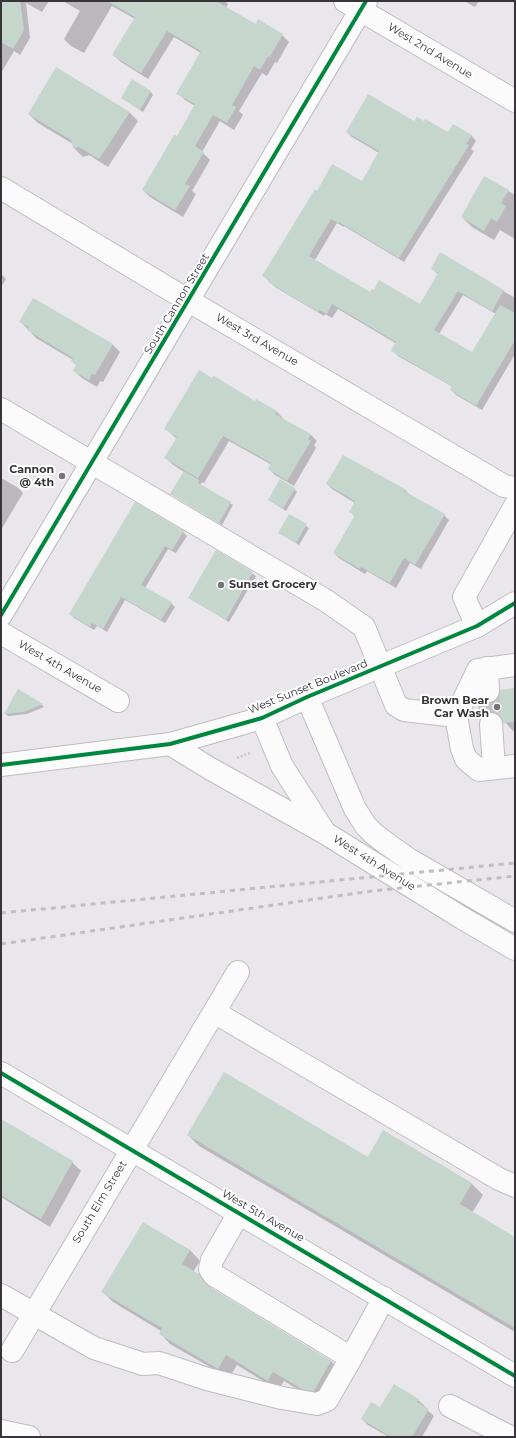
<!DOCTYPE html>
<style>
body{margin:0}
#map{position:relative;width:516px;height:1438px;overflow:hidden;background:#e9e6ec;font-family:Montserrat,sans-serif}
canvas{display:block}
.frame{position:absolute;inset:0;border:2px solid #37343a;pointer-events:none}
</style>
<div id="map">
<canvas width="516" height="1438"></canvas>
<div class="frame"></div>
</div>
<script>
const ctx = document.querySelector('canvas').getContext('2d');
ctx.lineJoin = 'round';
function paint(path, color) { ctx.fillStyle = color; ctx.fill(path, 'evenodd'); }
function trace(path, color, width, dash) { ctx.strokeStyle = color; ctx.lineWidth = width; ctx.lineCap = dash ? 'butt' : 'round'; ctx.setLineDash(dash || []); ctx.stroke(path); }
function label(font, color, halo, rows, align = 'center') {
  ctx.font = font + ' Montserrat,sans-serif'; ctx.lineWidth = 4; ctx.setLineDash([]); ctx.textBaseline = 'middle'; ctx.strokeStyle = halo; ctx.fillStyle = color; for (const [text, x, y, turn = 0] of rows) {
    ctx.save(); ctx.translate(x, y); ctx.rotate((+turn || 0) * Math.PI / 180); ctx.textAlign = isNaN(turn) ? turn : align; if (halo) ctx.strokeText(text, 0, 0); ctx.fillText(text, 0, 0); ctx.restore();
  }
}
const shadow = new Path2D(`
 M1,1H49L42,12L26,3L30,38L20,55L14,51L1,73Z
 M63,1H225L228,4L226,8L256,25L282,35L289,42L277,63L275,62L267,76L262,73L239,111L243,115L234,130L220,121L202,152L210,160L192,191L196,194L183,217L150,197L143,190L177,137L195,106L185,100L178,93L201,53L174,37L148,79L121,62L113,55L135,19L112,6L84,53L71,46L64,39L80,11Z
 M464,1H479L475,7Z
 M151,92L153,95L143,112L122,98Z
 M129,112L138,121L108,167L89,155L83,157L74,148L73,144L38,123L29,114Z
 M415,122L448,133L471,135L476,141L471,149L474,151L404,262L344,226V227L337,223L315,260L370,293L420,305L439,275L432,269L441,254L515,298V354L482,410L456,395L451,390L453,387L398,356L393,351L397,344L338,309L332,318L325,314L324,316L275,287L264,276L317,192L362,183L379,153L352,137L347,132ZM463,295L496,314L473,353L439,334Z
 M485,177L515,195V239L500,230L494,240L472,227L462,217Z
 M1,274L6,279L1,287Z
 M34,299L113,345L120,352L103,382L100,381L97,387L82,378L74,371L77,366L72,361L73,360L36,338L20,321Z
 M255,402L277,412L283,418L282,419L311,435L317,441L314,445L316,448L294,486L275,475L269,469L272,465L229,441L204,483L202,482L200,485L233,505L222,525L171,494L184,472L172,464L166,458L177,439L166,429Z
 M343,456L405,490L410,495L444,515L449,520L421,569L410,563L396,588L367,571L365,574L339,558L334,553L355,517L350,511L355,503L332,489L327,484Z
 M1,478L17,487L23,493L1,530Z
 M294,489L297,492L286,511L269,500Z
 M290,515L309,528L299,545L279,533Z
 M183,532L187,536L176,553L168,549L145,588L171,603L175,607L165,623L125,600L107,632L97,626L94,630L74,618L70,614Z
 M216,551L256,576L229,622L189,598Z
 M515,689V731H513L504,721L499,720L490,725L482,717L480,701L488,704L495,703L500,697Z
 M18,691L42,705L44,707L27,714L8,716L6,714Z
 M1,1120L72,1162L81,1171L50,1227L1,1197Z
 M384,1132L472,1184L483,1195L472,1213L515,1238V1332L199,1146L188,1135L368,1158Z
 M143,1223L190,1250L200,1261L193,1272L198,1275L212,1289L331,1361L341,1372L313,1399L284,1381L278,1390L237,1365L229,1378L170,1344L160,1333L161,1331L113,1302L103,1292Z
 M394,1386L418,1400L425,1406L424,1407L434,1416L422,1437H389L368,1425L362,1419L380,1408Z`);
const building = new Path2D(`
 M1,1H20L24,30L13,49L1,42Z
 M107,1H216L256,24L258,19L283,34L270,57L268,56L260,70L254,66L232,105L236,107L227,123L213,115L195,146L204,152L185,184L190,186L175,210L142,190L174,135L177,136L195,104L176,94L201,51L167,31L141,73L112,55L135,17Z
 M56,67L130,112L99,159L79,147L73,148L71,140L28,114Z
 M132,79L151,91L140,110L121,98Z
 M368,94L414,121L417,117L424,121L425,119L448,132L453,124L472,135L466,144L469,145L399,258L339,222L338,223L331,219L309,256L370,292L372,289L374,290L379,280L420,304L438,273L431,269L440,252L504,290L492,311L458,291L434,330L472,352L500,305L515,313V340L476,406L450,390L452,386L391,351L396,342L332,304L327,314L319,310L318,312L268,282L270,280L262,276L315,189L317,191L332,164L362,181L379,151L346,132Z
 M484,176L509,190L501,203L506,206L497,222L491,218L484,231L461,217Z
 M33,298L113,344L95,375L92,374L89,380L73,371L76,365L71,361L73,358L27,330L29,327L19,322Z
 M199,370L212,378L214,376L255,401L256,399L277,411L275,414L311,434L308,439L311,441L287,481L268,469L271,463L223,436L198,478L164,458L177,437L164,429Z
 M343,455L405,489L404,491L445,514L415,565L404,558L390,583L361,567L360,569L333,553L355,515L349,512L355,501L326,484Z
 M184,471L199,480L198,483L231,502L219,523L170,494Z
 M280,479L295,488L283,509L268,500Z
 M135,502L184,531L172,550L165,546L141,585L172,602L161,620L121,597L103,629L92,623L90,627L69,614Z
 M289,514L307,524L296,543L278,533Z
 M216,550L253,572L226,620L188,598Z
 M515,688V722L503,723L501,717L497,713L491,712L484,713L481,717L479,699L483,702L489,703L494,702L499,697L500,690Z
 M18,689L43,704L24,712L4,714Z
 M224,1072L368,1157L383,1130L472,1183L460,1204L515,1237V1328L187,1135Z
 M1,1119L73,1161L41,1219L1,1195Z
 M143,1222L190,1250L182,1264L199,1274L208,1286L331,1361L314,1391L302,1389L273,1372L268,1381L226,1355L218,1369L159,1334L162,1328L101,1292Z
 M394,1384L419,1399L417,1402L429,1409L412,1437H391L361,1419L371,1402L380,1407Z`);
const minorTunnel = new Path2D(`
 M488,691L491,724`);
const path = new Path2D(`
 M237,758L252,752`);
const minor = new Path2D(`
 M345,1L515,101
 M1,188L189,301L489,477L504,486L515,488
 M1,409L325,600L364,627L396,705L404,710L456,716L478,670L515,665
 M1,615L366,1
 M477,626L464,597L515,506
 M1,633L118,701
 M487,668L488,691
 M307,697L355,809L366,826L374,834L387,844L410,860L515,921
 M456,716L462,749L466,759L479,770L515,766
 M262,718L282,766L325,833L462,918L515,949
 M491,724L494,768
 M214,1012L499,1179L515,1186
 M1,1073L515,1376
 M239,1213L212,1260L210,1269L214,1275L351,1358L384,1298
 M1,1295L94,1348L143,1364L159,1363L207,1379L282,1398L317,1404L327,1400L351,1358
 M12,1351L238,972
 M450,1406L510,1437`);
const major = new Path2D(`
 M170,744L209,768L325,833
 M1,765L170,744L262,718L307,697L477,626L515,603`);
const highway = new Path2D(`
 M1,1431L29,1437`);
const rail = new Path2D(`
 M1,913L515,863
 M1,944L372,891L515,876`);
const cycleway = new Path2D(`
 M1,615L366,1
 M1,765L170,744L262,718L307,697L477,626L515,603
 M1,1073L515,1376`);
const markers = [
 [62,476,4,"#757278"],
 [221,585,4,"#757278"],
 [497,707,4,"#757278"]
];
const streetNames = [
 ["West 2nd Avenue",430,51,31],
 ["South Cannon Street",177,304,-59],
 ["West 3rd Avenue",257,340,30],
 ["West 4th Avenue",60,667,30],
 ["West Sunset Boulevard",308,687,-22],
 ["West 4th Avenue",374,863,32],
 ["South Elm Street",100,1202,-59],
 ["West 5th Avenue",263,1216,30]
];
const poiNames = [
 ["Cannon",54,470],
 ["@ 4th",54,483],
 ["Sunset Grocery",229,585,"left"],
 ["Brown Bear",489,701],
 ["Car Wash",489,714]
];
paint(shadow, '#0003');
paint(building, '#c5d6cc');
trace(minorTunnel, '#c5c2c8', 22, [22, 11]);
trace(minor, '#bfbdc2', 24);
trace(major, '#bfbdc2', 24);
trace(highway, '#bfbdc2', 24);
trace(path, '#c9c7ca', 2.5, [2, 2]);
trace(minor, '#fcfbfc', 22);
trace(major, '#fcfbfc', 22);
trace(highway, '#fcfbfc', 22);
trace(rail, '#bfbec0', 3, [5, 5]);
trace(cycleway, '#00873e', 4);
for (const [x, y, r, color] of markers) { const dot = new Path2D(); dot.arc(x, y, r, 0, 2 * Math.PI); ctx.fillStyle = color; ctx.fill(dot); trace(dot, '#fff', 1.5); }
label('11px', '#37343a', '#fff', streetNames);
label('bold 11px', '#37343a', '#fff', poiNames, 'right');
</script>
